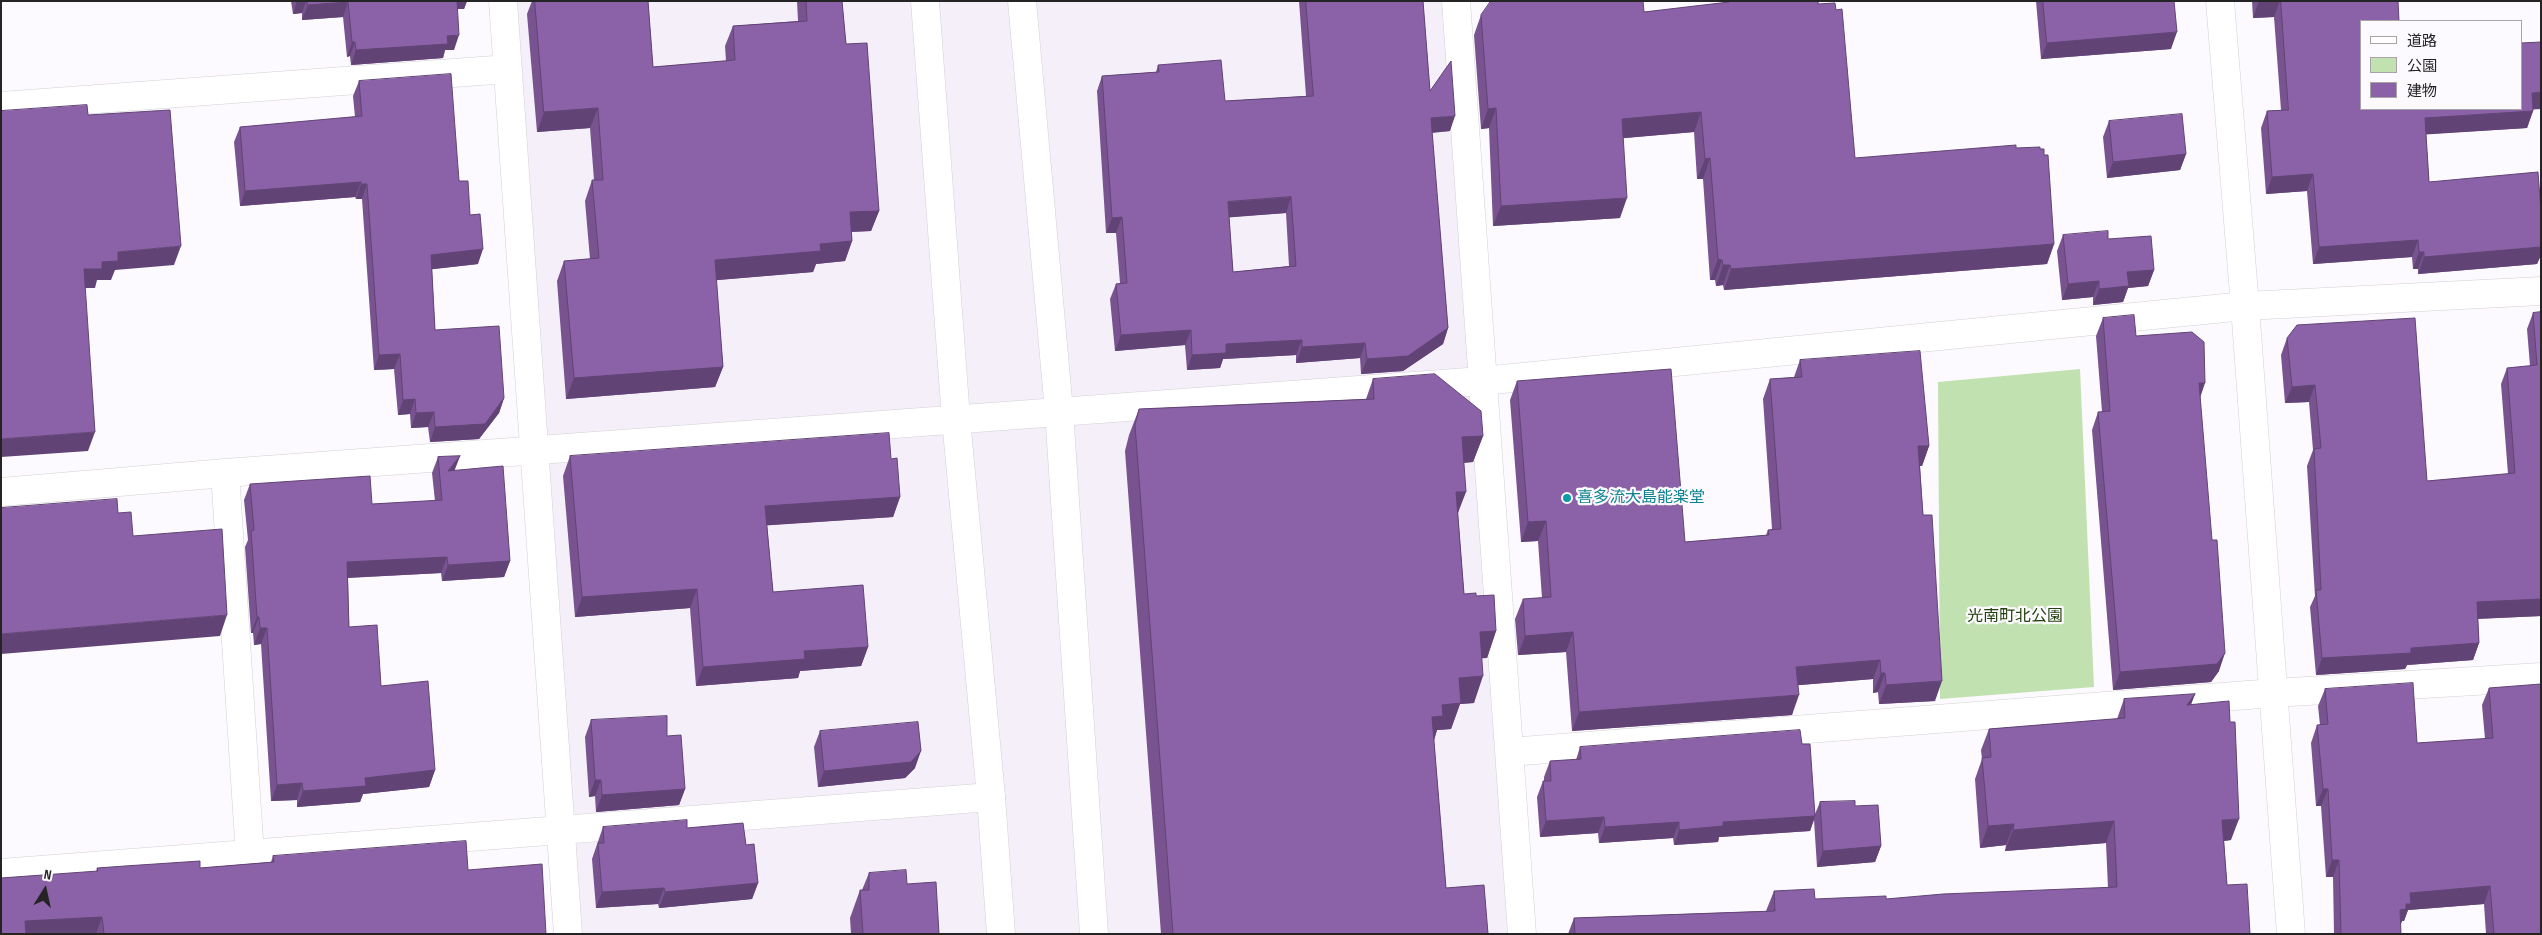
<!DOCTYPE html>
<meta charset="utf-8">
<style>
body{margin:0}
#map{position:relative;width:2542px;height:935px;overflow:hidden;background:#fcfafe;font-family:"Sofia Sans Condensed","Noto Sans JP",sans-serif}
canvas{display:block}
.frame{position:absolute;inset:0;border:2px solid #242425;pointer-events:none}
.legend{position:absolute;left:2360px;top:20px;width:162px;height:90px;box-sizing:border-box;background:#fcfafe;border:1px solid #a6a4a7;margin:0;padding:6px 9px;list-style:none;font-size:15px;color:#242425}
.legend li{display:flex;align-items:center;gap:10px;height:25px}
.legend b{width:25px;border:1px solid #a6a4a7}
.north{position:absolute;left:20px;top:865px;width:50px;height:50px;-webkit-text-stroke:4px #fcfafe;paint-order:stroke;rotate:10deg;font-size:14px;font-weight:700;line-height:20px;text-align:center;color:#242425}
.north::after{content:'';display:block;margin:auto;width:18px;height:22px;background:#242425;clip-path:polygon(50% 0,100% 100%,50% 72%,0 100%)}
</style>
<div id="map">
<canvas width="2542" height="935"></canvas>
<div class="frame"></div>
<ul class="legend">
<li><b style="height:6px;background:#fff"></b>道路</li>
<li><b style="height:14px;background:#c2e1b1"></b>公園</li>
<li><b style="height:14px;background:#8b61a7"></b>建物</li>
</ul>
<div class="north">N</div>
</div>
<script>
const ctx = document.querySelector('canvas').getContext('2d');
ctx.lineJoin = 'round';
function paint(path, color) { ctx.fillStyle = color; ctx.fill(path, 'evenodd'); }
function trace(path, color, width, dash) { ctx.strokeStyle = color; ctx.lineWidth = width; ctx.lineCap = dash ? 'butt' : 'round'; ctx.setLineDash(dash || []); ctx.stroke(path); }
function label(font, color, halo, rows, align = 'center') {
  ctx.font = font + ' "Sofia Sans Condensed","Noto Sans JP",sans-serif'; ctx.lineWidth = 4.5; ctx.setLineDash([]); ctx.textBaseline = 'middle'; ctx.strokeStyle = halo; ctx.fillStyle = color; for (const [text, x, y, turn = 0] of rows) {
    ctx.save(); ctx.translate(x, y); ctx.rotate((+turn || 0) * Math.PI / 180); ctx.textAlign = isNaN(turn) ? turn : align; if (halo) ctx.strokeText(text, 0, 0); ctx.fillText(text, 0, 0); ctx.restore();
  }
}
const built = new Path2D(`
 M498,1H1444L1517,934H570Z`);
const green = new Path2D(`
 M2080,369L2094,687L1940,699L1938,382Z`);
const minor = new Path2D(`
 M503,1L568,934
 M1456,1L1522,934
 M1,106L508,69
 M225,473L250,856
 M1,492L225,473L1482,381L2245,306L2541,291
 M1509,752L2274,693L2541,677
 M1,873L991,797`);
const tertiary = new Path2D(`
 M925,1L956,419L991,797L1001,934
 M1022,1L1059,411L1094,934
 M2220,1L2245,306L2291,934`);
const wall = new Path2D(`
 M291,1H467L464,9H457L454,50H445L443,58L351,65L350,56L347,57L343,17L302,20V13L293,14Z
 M532,1H648L653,67L726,61L725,46L733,26L798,21L797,1H842L846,44L879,211L871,231L852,232V241L845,261L816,264L813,272L716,280L723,367L715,387L566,399L557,281L564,261L590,259L585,201L592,180H594L590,128L537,132L527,14Z
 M1299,1H1423L1430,91L1450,131L1432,133L1448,328L1443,344L1403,371L1361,374L1360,358L1296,363V355L1223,359L1220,368L1187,370L1185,345L1115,351L1110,299L1116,284L1120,283L1116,233H1106L1097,91L1102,76L1156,72L1158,65L1225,101L1306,96ZM1286,213L1289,266L1233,272L1229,217Z
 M1727,1H1818L1855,158L2016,148L2054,244L2047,264L1724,290L1723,285L1716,286L1715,280H1710L1703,179H1697L1694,132L1623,138L1620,218L1493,226L1489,128L1481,129L1474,35L1481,15L1644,12L1727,3Z
 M2036,1H2174L2171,49L2041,59Z
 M2252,1H2398L2361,21L2533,110V111L2527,128L2426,134L2429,182L2541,211V255L2537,264L2418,274V269H2413L2412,257L2313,264L2307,191L2266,194L2261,128L2267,111L2281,110L2274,17L2253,18Z
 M359,81L459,181L470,215L478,264L432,269L435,330L504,398L499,413L479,439L430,442L428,427L411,428L410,414L398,415L394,369L374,370L362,199H356L355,197L240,206L234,142L240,127L355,117L353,96Z
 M2109,121L2186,154L2180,170L2107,178L2103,137Z
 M2063,235L2108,239L2154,270L2148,286L2128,288L2123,302L2093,305V297L2062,300L2057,251Z
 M2541,312V616L2478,619L2479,643L2473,660L2407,665L2405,669L2316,675L2310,607L2315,596L2307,466L2313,450L2309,402L2285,403L2281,355L2287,338L2427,481L2508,474L2501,384L2507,368L2530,366L2527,329L2533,313Z
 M2103,318L2136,336L2200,397L2219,671L2211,682L2113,690L2092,430L2098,412H2102L2096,336Z
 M1800,360L1929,446L1922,466H1920L1935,701L1879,704L1878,692L1873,693V679L1798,685L1792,715L1572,731L1566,652L1518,655L1515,619L1523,599L1542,598L1538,541L1521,542L1510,400L1517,381L1685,542L1766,535L1768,530L1772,529L1763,399L1770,379L1794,377Z
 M1373,379L1483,436L1473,462L1464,463L1458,514L1464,594L1476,596L1496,631L1487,658H1482L1474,703L1460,704L1451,729L1437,730L1434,741L1446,888L1488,934H1161L1125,451L1129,435L1139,409L1366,399Z
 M460,456L454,470L510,561L504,577L442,581L441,573L348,578L349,627L381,686L435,770L429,787L363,794L360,802L297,807V800L271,801L261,644L254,645L253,633H251L245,547L248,540L244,500L250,484L372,504L435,501L432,473L438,457Z
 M570,456L891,459L900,497L893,517L767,525L773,592L868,647L861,666L800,671L798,678L696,686L690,608L575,617L563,476Z
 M2489,688L2541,934H2486L2484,904L2408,910L2404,921H2402L2400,925L2401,934H2334L2333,877H2326L2321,806H2316L2311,743L2317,725H2320L2318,706L2325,689L2417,743L2485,739L2482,705Z
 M2195,694L2191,704L2231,840L2224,841L2227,885L2250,934H1568L1574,918L1766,911L1774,891L1815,899H1886L2108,888L2106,843L2005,851L2006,845L1980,848L1975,779L1982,759L1981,750L1989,729L2117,719L2124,699Z
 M591,720L667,736L685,789L679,805L596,812L595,796L589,797L585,737Z
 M820,731L915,768L905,778L818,787L814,747Z
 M1802,744L1815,814L1820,802L1855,806L1881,846L1875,862L1817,867L1814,820L1810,831L1719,837L1718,842L1674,845L1673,838L1599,843L1598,833L1540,837L1537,797L1543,781H1544V777L1550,761L1576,760L1580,747Z
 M603,827L687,828L746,845L758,883L752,899L659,908L658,904L596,908L592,859Z
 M273,856L468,870L546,934H1L96,872L97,868H200L271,862Z
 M869,873L907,884L939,934H851L850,918L860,890H862Z`);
const shadedWall = new Path2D(`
 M297,1H306L302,13L293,14Z
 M454,1H467L464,9H451Z
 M2259,1H2280L2274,17L2253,18Z
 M348,2L343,17L302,20L308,5Z
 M2177,32L2171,49L2041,59L2047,43Z
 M459,35L454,50H445L443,58L351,65L356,50L447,36Z
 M352,42H355L350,56L347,57Z
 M2541,92V109L2525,110L2532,93Z
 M598,108L590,128L537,132L544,112Z
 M1496,108L1489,128L1481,129L1488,109Z
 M2533,111L2527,128L2418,135L2425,118Z
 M1701,112L1694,132L1614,139L1622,119Z
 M1455,116L1450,131L1425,133L1431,118Z
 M2186,154L2180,170L2107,178L2113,162Z
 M1710,158L1703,179H1697L1705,159Z
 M2313,174L2307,191L2266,194L2272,177Z
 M361,182L355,197L240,206L245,191Z
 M361,184H367L362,199H356Z
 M1291,197L1286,213L1222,218L1228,202Z
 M1627,198L1620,218L1493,226L1501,206Z
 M879,211L871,231L843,232L850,212Z
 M1122,217L1116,233H1106L1112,218Z
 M2418,240L2412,257L2313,264L2319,247Z
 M852,241L845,261L816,264L813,272L707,281L715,260L820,244Z
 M2054,244L2047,264L1724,290L1731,269Z
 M181,246L174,265L115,270L111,280H97L95,288H77L84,269L102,262L118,252Z
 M2541,247V255L2537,264L2418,274L2424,257Z
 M483,249L478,264L426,270L431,255Z
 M2419,252H2424L2418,269H2413Z
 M1718,259L1722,260L1715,280H1710Z
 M1723,265H1730L1723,285L1716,286Z
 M2154,270L2148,286L2128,288L2123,302L2093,305L2099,289L2127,272Z
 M2099,281L2093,297L2062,300L2068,284Z
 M1448,328L1443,344L1403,371L1361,374L1367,359Z
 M1191,330L1185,345L1115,351L1121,335Z
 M1302,340L1296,355L1223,359L1220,368L1187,370L1192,355L1226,344Z
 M1365,343L1360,358L1296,363L1302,347Z
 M400,354L394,369L374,370L379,355Z
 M723,367L715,387L566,399L574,378Z
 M2199,383H2205L2199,401Z
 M2315,385L2309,402L2285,403L2292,387Z
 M504,398L499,413L479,439L430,442L435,427Z
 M415,399L410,414L398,415L403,400Z
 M434,412L428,427L411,428L416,413Z
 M95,432L88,451L1,457V439Z
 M1483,436L1473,462L1453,463L1462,437Z
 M1918,446H1929L1922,466H1911Z
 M460,456L454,472L448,471Z
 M1456,492H1466L1456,518Z
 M900,497L893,517L758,526L765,506Z
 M1546,521L1538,541L1521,542L1528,522Z
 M447,557L441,573L342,578L347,562Z
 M510,561L504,577L442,581L448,565Z
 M697,589L690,608L575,617L582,597Z
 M2541,599V616L2471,619L2477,602Z
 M227,615L220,636L1,654V634Z
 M257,617H259L253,633H251Z
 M260,628H267L261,644L254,645Z
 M1496,631L1487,658L1471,659L1480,632Z
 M1573,632L1566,652L1518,655L1525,636Z
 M2479,643L2473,660L2407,665L2405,669L2316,675L2322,658L2411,648Z
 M868,647L861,666L800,671L798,678L696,686L703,667L804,651Z
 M2225,653L2219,671L2211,682L2113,690L2120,672Z
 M1880,660L1873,679L1789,686L1796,667Z
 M1881,673H1885L1878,692L1873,693Z
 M1483,676L1474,703L1460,704L1451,729L1437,730L1433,742L1432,717L1442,705L1459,678Z
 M1942,681L1935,701L1879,704L1886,685Z
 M2195,694L2187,715V705Z
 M1799,695L1792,715L1572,731L1579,712Z
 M921,751L915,768L905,778L818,787L824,771Z
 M435,770L429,787L363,794L360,802L297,807L303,791L365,778Z
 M595,780H601L595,796L589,797Z
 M302,783L297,800L271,801L277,785Z
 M685,789L679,805L596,812L602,795Z
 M2323,789H2328L2321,806H2316Z
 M1815,816L1810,831L1719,837L1718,842L1674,845L1679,830L1723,822Z
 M1604,817L1598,833L1540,837L1546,821Z
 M2239,819L2231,840L2215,842L2222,820Z
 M2114,821L2106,843L2005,851L2013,830Z
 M1679,822L1673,838L1599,843L1605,827Z
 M2014,824L2006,845L1980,848L1988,826Z
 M1881,846L1875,862L1817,867L1823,851Z
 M2332,860H2339L2333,877H2326Z
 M758,883L752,899L659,908L665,892Z
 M2490,886L2484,904L2408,910L2404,921H2402L2400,927V910L2410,893Z
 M664,888L658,904L596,908L602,892Z
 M102,917L96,934H20L25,921Z`);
const building = new Path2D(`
 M307,1H457L459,35L447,36L448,44L356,50L355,42H352L348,2L308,5Z
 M535,1H648L653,67L735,60L733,26L807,21L806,1H842L846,44L867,43L879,211L850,212L852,241L820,244L821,251L715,260L723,367L574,378L564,261L599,258L592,180H603L598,108L544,112Z
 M1306,1H1423L1430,91L1451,61L1455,116L1431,118L1448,328L1408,356L1367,359L1365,343L1302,347V340L1226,344V353L1192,355L1191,330L1121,335L1116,284L1127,283L1122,217L1112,218L1102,76L1159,72L1158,65L1221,60L1225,101L1313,96ZM1291,197L1296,266L1233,272L1228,202Z
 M1491,1H1643L1644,12L1729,2V1H1818V4L1835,3L1836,10L1842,9L1855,158L2016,145V148L2040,147V149H2044V155H2048L2054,244L1731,269L1730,265H1723L1722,260L1718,259L1710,158L1705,159L1701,112L1622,119L1627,198L1501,206L1496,108L1488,109L1481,15Z
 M2043,1H2174L2177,32L2047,43Z
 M2281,1H2398L2399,21H2361V109H2521V43L2541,42V92L2532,93L2533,111L2425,118L2429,182L2538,172L2541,211V247L2424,257V252H2419L2418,240L2319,247L2313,174L2272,177L2267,111L2288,110Z
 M451,74L459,181H468L470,215L480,214L483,249L431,255L435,330L499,326L504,398L485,424L435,427L434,412L416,413L415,399L403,400L400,354L379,355L367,184H361V182L245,191L240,127L362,116L359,81Z
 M87,105L88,115L170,110L181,246L118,252V261L102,262V269H84L95,432L1,439V111Z
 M2182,114L2186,154L2113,162L2109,121Z
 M2108,231V239L2151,236L2154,270L2127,272L2129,286L2099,289V281L2068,284L2063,235Z
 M2541,312V599L2477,602L2479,643L2411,648V653L2322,658L2316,590H2321L2314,449L2321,448L2315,385L2292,387L2287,338L2297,325L2415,318L2427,481L2515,473L2507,368L2537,365L2533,313Z
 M2134,315L2136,336L2192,332L2204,342L2205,383H2199L2212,540H2217L2225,653L2217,664L2120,672L2098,412L2110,411L2103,318Z
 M1920,351L1929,446H1918L1923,515H1932L1942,681L1886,685L1885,673H1881L1880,660L1796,667L1799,695L1579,712L1573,632L1525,636L1523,599L1551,597L1546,521L1528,522L1517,381L1671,369L1685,542L1769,535L1768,530L1781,529L1770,379L1802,377L1800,360Z
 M1435,374L1481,411L1483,436L1462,437L1466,492H1456L1464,594L1476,593V596L1494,595L1496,631L1480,632L1483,676L1459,678L1461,703L1442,705L1443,716L1432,717L1446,888L1484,885L1488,934H1173L1135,425L1139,409L1374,399L1373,379Z
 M889,433L891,459L897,458L900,497L765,506L773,592L863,585L868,647L804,651L805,659L703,667L697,589L582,597L570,456Z
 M460,456L448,471L503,466L510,561L448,565L447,557L347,562L349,627L377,625L381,686L428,681L435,770L365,778L366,786L303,791L302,783L277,785L267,628H260L259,617H257L251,531L254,530L250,484L370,476L372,504L442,500L438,457Z
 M117,499L118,513L131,512L133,536L222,529L227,615L1,634V508Z
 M2413,683L2417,743L2493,738L2489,688L2541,684V934H2494L2490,886L2410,893L2411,904H2406V909L2400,910L2401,934H2341L2339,860H2332L2328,789H2323L2317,725L2328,724L2325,689Z
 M2195,694L2187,705L2229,701L2230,722H2235L2239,819L2222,820L2227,885L2247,884L2250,934H1575L1574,918L1775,911L1774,891L1814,889L1815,899L1886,896V899L1943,894L2117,887L2114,821L2013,830L2014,824L1988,826L1982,758L1991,757L1989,729L2125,718L2124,699Z
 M667,716V736L681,735L685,789L602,795L601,780H595L591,720Z
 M918,722L921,751L911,762L824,771L820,731Z
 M1800,730L1802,744H1810L1815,816L1723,822V826L1679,830V822L1605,827L1604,817L1546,821L1543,781H1551L1550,761L1581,759L1580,747Z
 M1855,801V806L1878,805L1881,846L1823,851L1820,802Z
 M687,820V828L743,823L746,845L754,844L758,883L665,892L664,888L602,892L598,843H604L603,827Z
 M466,841L468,870L542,864L546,934H104L102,917L25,921L26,934H1V878L98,871L97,868L125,866L200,861V868L274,862L273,856Z
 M906,870L907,884L936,882L939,934H863L860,890H869V873Z`);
const markers = [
 [1567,498,5,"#0f9aa8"]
];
const cultureNames = [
 ["喜多流大島能楽堂",1577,498]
];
const parkNames = [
 ["光南町北公園",2015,617]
];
paint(built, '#f5effa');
paint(green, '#c2e1b1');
trace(minor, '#d2d0d3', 29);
trace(tertiary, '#d2d0d3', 29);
trace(minor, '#fff', 28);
trace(tertiary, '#fff', 28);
paint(wall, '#785390');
paint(shadedWall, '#614475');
paint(building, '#8b61a7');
trace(building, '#614475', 1);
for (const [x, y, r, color] of markers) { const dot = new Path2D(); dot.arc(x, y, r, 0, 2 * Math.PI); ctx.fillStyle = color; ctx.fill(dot); trace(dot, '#fcfafe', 2); }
label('16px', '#0d838f', '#fcfafe', cultureNames, 'left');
label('16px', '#24420d', '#fcfafe', parkNames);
</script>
